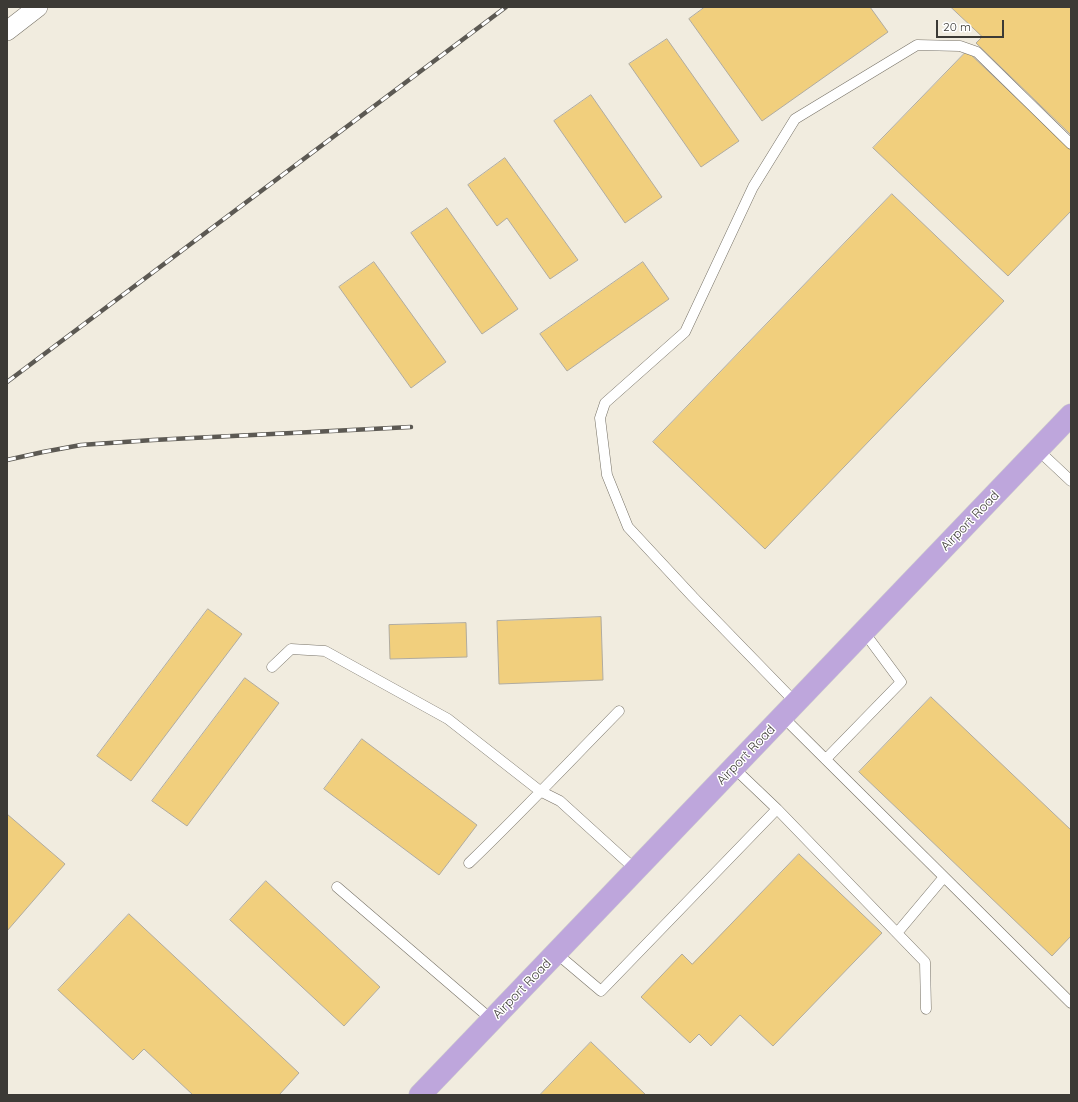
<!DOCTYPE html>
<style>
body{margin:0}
#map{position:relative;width:1078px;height:1102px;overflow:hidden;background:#f1ecdf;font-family:Quicksand,sans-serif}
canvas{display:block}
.frame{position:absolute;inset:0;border:8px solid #3c3a35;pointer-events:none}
.scale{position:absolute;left:936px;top:20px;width:68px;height:18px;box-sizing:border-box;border:2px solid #3c3a35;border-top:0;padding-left:5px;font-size:12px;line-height:14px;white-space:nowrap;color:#3c3a35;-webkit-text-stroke:3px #fff;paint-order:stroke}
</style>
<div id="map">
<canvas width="1078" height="1102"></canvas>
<div class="frame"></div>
<div class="scale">20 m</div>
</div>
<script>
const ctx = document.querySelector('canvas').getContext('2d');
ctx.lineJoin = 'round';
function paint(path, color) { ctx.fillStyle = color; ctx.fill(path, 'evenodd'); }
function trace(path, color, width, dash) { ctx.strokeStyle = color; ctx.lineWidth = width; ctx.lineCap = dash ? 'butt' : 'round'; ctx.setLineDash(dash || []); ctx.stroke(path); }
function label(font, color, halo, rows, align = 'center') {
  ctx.font = font + ' Quicksand,sans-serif'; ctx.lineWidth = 3; ctx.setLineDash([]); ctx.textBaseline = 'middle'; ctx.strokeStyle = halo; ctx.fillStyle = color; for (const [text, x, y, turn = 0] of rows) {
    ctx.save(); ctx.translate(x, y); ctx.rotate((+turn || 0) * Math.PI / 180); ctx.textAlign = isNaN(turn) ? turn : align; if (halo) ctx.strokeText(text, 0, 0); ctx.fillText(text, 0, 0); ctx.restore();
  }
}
const building = new Path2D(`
 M705,7H870L888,32L762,121L689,19Z
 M951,7H1071V135L976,43L982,37Z
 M667,39L739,141L701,167L629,64Z
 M967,51L1071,150V211L1008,276L873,148Z
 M591,95L662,197L625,223L554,121Z
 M505,158L578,260L550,279L507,218L497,226L468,185Z
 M892,194L1004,301L765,549L653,442Z
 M447,208L518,309L482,334L411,233Z
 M374,262L446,362L411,388L339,287Z
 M643,262L669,299L567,371L540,334Z
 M208,609L242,634L131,781L97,756Z
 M601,617L603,680L499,684L497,621Z
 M466,623L467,657L390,659L389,625Z
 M245,678L279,703L187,826L152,801Z
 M931,697L1071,830V936L1052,956L859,772Z
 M362,739L477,825L439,875L324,789Z
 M7,814L65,864L7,931Z
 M799,854L882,933L773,1046L740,1015L711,1046L699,1034L690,1043L641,997L682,954L692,964Z
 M266,881L380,987L344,1026L230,920Z
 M129,914L299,1073L279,1095H193L144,1049L133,1060L58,990Z
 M591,1042L646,1095H540Z`);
const service = new Path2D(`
 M1038,450L1071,481
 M272,667L291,649L325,651L448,719L540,791L560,801L636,870
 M796,703L693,597L628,527L607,475L600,418L605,403L685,332L753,187L795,119L917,45L960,46L977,52L1071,144
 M783,717L1071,1003
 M826,759L901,682L864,632
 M777,809L925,962L926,1009
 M469,863C520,814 569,762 619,711
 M337,887L492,1020
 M897,933L944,877
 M556,953L601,991L777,809L734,768`);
const minor = new Path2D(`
 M7,31L38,7`);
const trunk = new Path2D(`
 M420,1095L1071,415`);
const rail = new Path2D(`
 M7,382L506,7
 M7,460L43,452L81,445L153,440L411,427`);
const streetNames = [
 ["Airport Road",970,521,-46],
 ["Airport Road",746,755,-46],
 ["Airport Road",522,989,-46]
];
paint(building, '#f1cf7d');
trace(building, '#b0ab9f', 1);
trace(service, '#777267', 11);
trace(minor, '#777267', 20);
trace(trunk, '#ccccca', 23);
trace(service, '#fff', 10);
trace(minor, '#fff', 19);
trace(trunk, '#bea6dc', 22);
trace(rail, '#5c5953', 4.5);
trace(rail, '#fff', 3, [9]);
label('13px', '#3c3a35', '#fff', streetNames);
</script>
